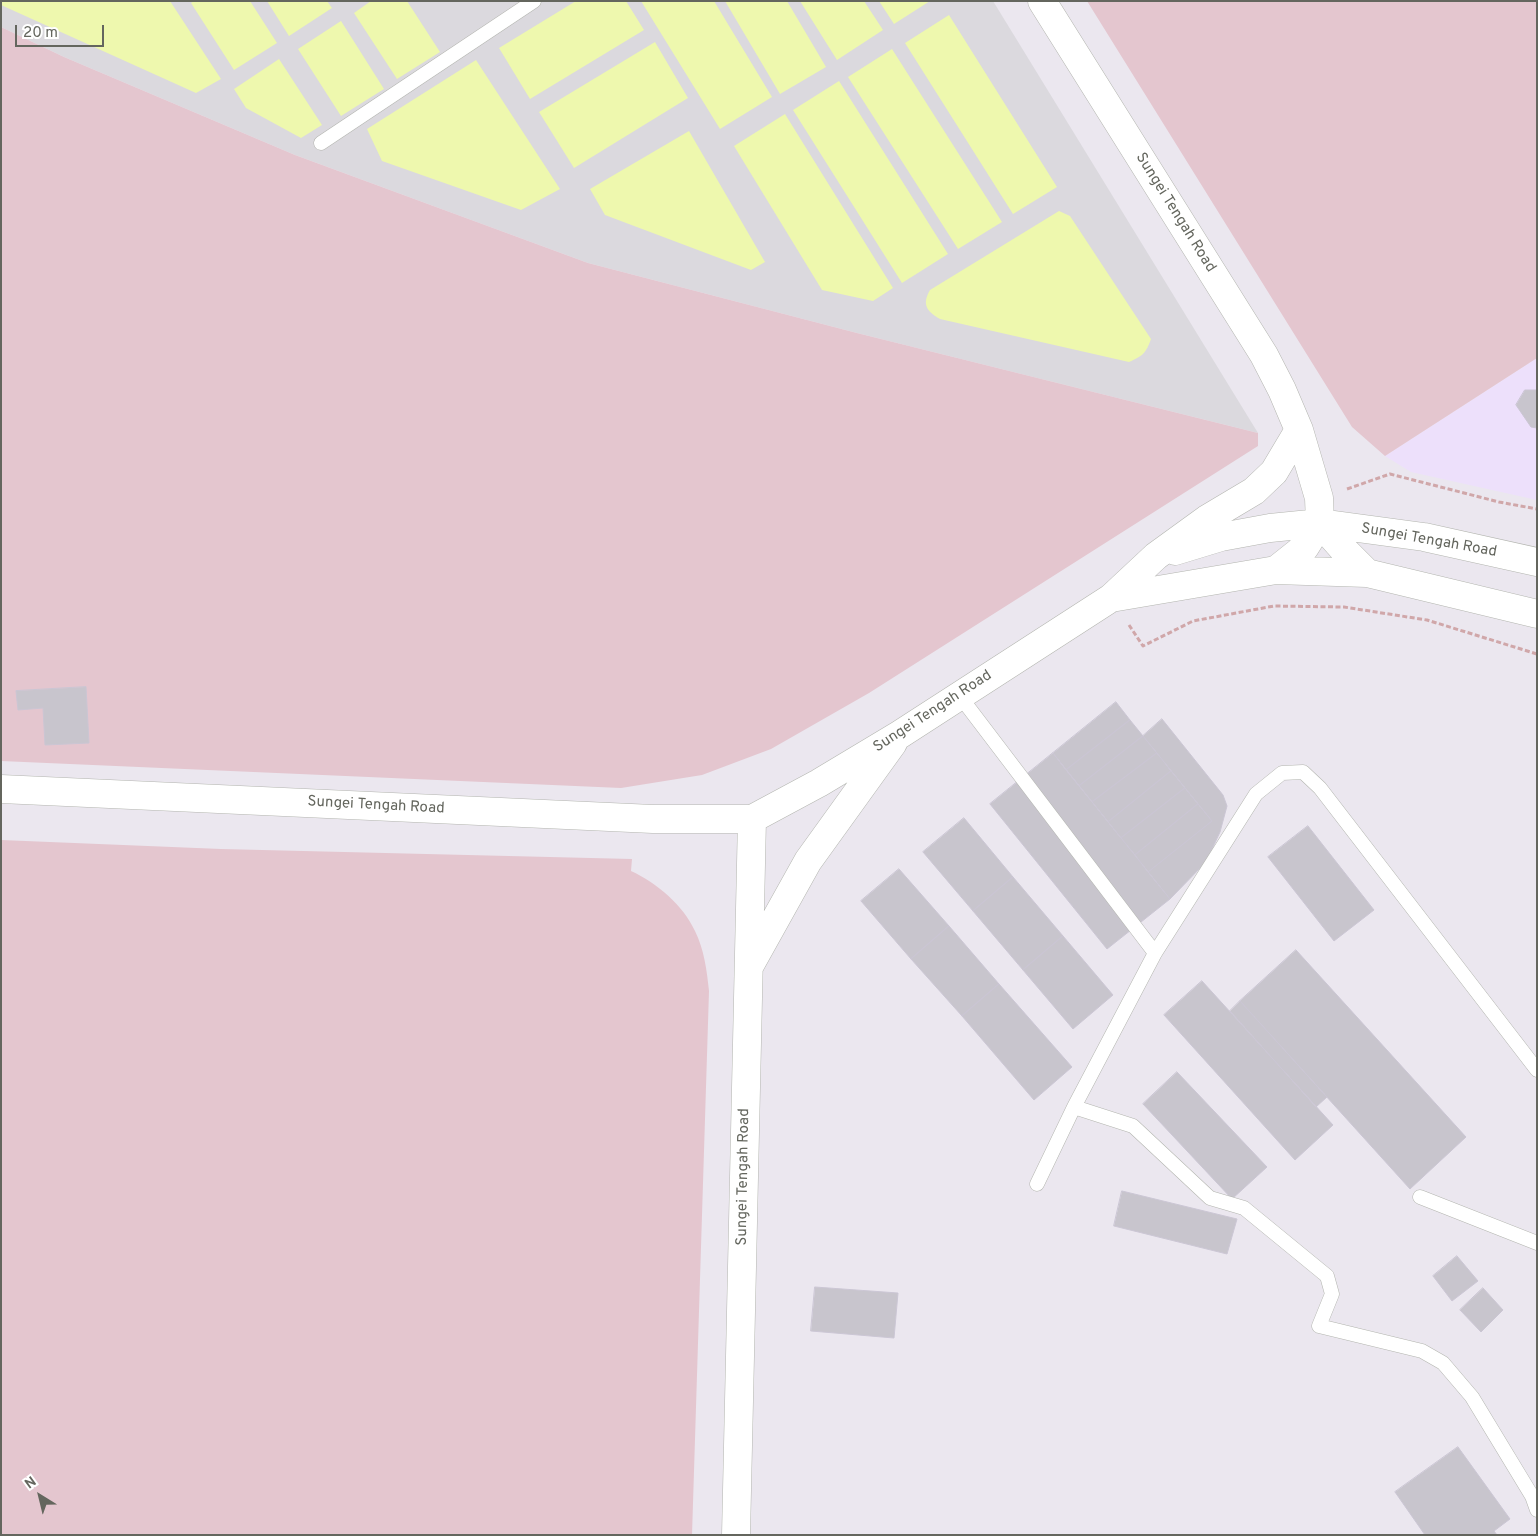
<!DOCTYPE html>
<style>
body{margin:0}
#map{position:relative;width:1538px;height:1536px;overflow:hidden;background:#ebe7ef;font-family:Overpass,sans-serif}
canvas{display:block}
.frame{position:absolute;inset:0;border:2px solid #64665e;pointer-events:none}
.north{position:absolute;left:15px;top:1471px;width:50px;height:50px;-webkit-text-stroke:4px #fff;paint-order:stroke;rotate:324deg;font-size:14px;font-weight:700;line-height:20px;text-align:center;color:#64665e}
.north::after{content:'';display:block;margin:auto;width:18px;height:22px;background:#64665e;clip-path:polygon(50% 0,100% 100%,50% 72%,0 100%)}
.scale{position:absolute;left:15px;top:25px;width:89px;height:22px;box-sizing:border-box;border:2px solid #64665e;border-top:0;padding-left:6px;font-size:15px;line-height:18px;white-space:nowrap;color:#64665e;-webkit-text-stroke:4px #fff;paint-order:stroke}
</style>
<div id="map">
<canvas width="1538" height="1536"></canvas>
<div class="frame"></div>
<div class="north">N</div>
<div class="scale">20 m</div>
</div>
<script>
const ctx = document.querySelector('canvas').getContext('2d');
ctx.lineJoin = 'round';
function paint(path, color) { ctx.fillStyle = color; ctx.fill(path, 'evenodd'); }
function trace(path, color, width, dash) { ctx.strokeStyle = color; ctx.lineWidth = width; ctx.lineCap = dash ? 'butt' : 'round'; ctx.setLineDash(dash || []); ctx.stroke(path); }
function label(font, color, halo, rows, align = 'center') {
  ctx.font = font + ' Overpass,sans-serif'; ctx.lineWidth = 4.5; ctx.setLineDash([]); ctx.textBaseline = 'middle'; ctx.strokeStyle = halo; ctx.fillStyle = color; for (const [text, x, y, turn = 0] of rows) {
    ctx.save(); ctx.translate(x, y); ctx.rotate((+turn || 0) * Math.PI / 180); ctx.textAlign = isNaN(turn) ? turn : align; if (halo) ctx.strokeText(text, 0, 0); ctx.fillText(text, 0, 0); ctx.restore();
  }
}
const commercial = new Path2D(`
 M1537,358V500L1411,472L1385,456Z`);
const industrial = new Path2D(`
 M1,1H993L1258,433L857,333L588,263L295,155L64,57L1,27Z`);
const green = new Path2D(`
 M1087,1H1537V358L1385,456L1352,427Z
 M1,27L64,57L295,155L588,263L857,333L1258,433V446L869,693L771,749L702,775L621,788L1,761Z
 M1,840L221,849L632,859L631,871C657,883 683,905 695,931C704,949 707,971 709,991L692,1535H1Z`);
const water = new Path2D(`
 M1,1H170L221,79L196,93L1,5Z
 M194,1H250L277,43L234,70L191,3Z
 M267,1H327L332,8L289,36Z
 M371,1H407L440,52L397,79L354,13Z
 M576,1H626L644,30L530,99L499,48Z
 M641,1H714L772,97L720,129Z
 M725,1H787L826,67L780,94Z
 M800,1H864L883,30L837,60Z
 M879,1H930L894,24Z
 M949,15L1057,187L1013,214L905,43Z
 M341,21L384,89L341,116L298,49Z
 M655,42L688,98L574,168L539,112Z
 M892,49L1002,222L958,249L848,77Z
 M279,59L322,125L301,138L246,108L234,89Z
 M476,60L560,189L521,210L382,161L367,129Z
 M839,81L948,254L902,283L793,110Z
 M785,114L893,288L873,301L822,290L734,146Z
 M689,131L765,262L751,270L605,215L590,189Z
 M1059,211L1070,216L1151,339C1146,353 1143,356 1129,362L940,319C926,311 922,304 930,290Z`);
const building = new Path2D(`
 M1525,390H1537V428L1531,427L1516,405Z
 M86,687L89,743L45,745L43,708L18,710L16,691Z
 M1116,702L1130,720L1066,770L1053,753Z
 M1162,719L1223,795L1227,806L1220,832L1206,862L1170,899L1148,872L1212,821L1143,736Z
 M1130,720L1143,736L1079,786L1066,770Z
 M1143,736L1157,753L1092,802L1079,786Z
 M1053,753L1170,899L1107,949L990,804Z
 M1157,753L1171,771L1108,822L1092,802Z
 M1171,771L1185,788L1121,838L1108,822Z
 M1185,788L1198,804L1135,855L1121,838Z
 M1198,804L1212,821L1148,872L1135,855Z
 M964,818L1013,877L973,911L923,852Z
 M1308,826L1374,910L1334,941L1268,857Z
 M899,869L949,926L911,959L861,901Z
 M1013,877L1063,936L1023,970L973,911Z
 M949,926L999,984L962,1016L911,959Z
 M1063,936L1113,995L1073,1029L1023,970Z
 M1296,950L1466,1137L1410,1189L1240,1001Z
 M1202,981L1333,1125L1295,1160L1164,1015Z
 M999,984L1072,1067L1034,1100L962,1016Z
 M1240,1001L1327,1097L1316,1107L1230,1011Z
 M1177,1072L1267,1167L1232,1199L1143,1104Z
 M1122,1191L1237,1219L1227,1254L1114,1226Z
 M1457,1256L1478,1281L1452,1301L1433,1276Z
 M815,1287L898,1293L894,1338L811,1331Z
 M1483,1288L1503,1310L1481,1332L1460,1310Z
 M1458,1447L1510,1519L1494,1531L1497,1535H1425L1395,1492Z`);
const path = new Path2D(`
 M1347,489L1390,474L1499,502L1537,509
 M1129,625L1143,646L1193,621L1274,606L1344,607L1427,620L1537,654`);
const service = new Path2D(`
 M321,143L534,1
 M959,695L1155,953
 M1074,1107L1133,1126L1210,1198L1244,1208L1327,1276L1332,1294L1319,1326L1422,1351L1443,1363L1472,1397L1532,1496L1537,1510
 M1037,1184L1074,1107L1155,953L1256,794L1282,773L1303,772L1320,788L1537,1070
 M1420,1197L1537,1243`);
const minor = new Path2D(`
 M1042,1L1264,355L1282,390L1299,430L1319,498L1320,523L1305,547L1276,570
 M1320,523L1343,549L1367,573
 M1175,551L1221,537L1270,528L1320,523L1424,537L1537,562
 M1111,598L1276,570L1367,573L1537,614
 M1,789L653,819H752L819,783L899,735L1111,598L1156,556L1207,519L1254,491L1274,472L1299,430
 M750,965L808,861L893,743
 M736,1535L752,819`);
const streetNames = [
 ["Sungei Tengah Road",1175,213,58],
 ["Sungei Tengah Road",1429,541,10],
 ["Sungei Tengah Road",933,712,-33],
 ["Sungei Tengah Road",376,806,3],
 ["Sungei Tengah Road",744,1177,-89]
];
paint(commercial, '#ede0fb');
paint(industrial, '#dbd9de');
paint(green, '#e4c6cf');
paint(water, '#eef8ae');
paint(building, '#c8c5cd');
trace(building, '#cbc6d4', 1);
trace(service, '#b3b5af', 15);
trace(minor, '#b3b5af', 29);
trace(path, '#d0a7a9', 3, [5, 2.5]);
trace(service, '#fff', 14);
trace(minor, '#fff', 28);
label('15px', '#64665e', '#fff', streetNames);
</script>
